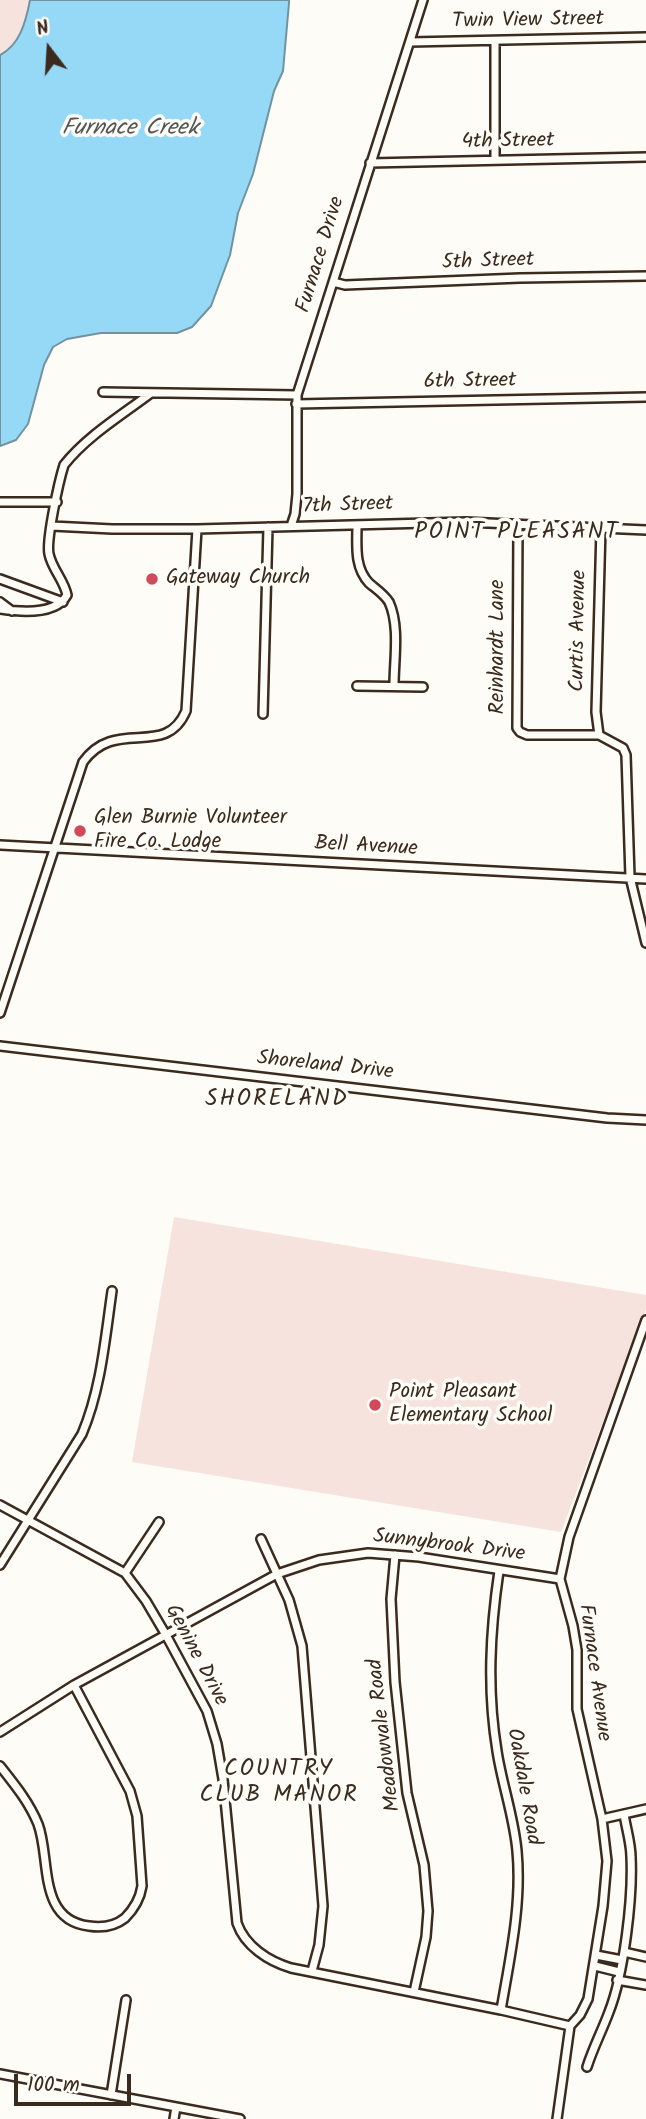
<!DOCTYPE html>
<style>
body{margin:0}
#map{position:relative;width:646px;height:2119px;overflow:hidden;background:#fdfcf7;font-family:Kalam,sans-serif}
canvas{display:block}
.north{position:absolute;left:14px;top:14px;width:70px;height:70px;-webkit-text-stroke:5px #fdfcf7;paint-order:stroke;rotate:343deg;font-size:19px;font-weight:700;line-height:28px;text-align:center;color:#3b2a1e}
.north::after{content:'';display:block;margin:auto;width:24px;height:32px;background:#3b2a1e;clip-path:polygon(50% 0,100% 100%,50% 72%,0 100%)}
.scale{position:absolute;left:14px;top:2074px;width:117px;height:32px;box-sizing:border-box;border:4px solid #3b2a1e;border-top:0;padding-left:9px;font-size:21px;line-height:24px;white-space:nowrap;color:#3b2a1e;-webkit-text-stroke:5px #fdfcf7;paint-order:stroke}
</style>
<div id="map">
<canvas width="646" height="2119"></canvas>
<div class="north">N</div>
<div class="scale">100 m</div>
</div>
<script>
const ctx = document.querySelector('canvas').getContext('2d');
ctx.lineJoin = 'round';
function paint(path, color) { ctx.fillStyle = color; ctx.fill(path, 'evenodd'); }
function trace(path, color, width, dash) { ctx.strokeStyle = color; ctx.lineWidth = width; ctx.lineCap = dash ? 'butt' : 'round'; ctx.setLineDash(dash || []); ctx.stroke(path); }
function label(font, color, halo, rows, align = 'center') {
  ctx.font = font + ' Kalam,sans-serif'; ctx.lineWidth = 7; ctx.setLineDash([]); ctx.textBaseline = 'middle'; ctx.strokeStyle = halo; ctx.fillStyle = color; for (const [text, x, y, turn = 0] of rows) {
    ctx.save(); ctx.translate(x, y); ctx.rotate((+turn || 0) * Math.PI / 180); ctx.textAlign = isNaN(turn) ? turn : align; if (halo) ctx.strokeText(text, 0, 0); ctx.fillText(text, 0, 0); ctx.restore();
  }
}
const built = new Path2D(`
 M0,0H30L26,22L9,50L0,55Z
 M174,1217L646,1295V1309L561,1532L132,1462Z`);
const water = new Path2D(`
 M30,0H289V3L283,71L274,91L253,174L238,213L230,255L211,306L192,327L177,333H101L67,339L53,347L44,365L28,424L16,440L0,446V55C20,45 26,21 30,0Z`);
const minor = new Path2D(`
 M410,42L646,37
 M495,159V41
 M370,163L646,157
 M333,282L345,285L520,278L646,276
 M103,392L297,395
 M296,404L646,397
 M0,502H57
 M518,524L517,728L520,732L527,735H599
 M357,525C357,545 354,567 369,583C376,589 384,594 389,602C400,626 394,660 394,685
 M52,526L112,529H197L466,522L646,530
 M291,526L295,514L297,494V395L423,0
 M0,579L63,602
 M0,602L12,611
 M0,609C20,612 56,615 67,595C64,580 52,569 49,554C46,540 59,481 64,465C87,436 122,415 151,393
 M357,686L423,687
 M263,714L268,527
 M599,735L623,748L626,755L630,877L646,943
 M599,735L596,712L601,528
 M0,845L646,879
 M0,1013L83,762C116,716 165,760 186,711L197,529
 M0,1046L607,1118L646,1120
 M0,1505L125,1573L146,1601L166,1635L207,1711L217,1744L223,1779L237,1923C245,1946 268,1961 291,1968L501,2010L570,2026
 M261,1539L289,1600L302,1646L323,1906L319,1945L312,1971
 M395,1555L391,1599L395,1682L407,1793L424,1865L428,1911L426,1937L414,1992
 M0,1565L82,1434C101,1389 105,1340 112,1291
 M499,1571C490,1632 487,1690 497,1751C502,1784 514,1817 517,1851C522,1904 510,1957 501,2010
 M125,1573L159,1522
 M0,1732L74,1685L277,1574L319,1560L368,1553L419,1557L560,1579
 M0,1766C15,1785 29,1802 38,1824C51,1858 37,1920 89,1926C102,1928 115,1926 125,1918C134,1909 140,1899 142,1886L137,1816L130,1791L74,1685
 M602,1819L646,1809
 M624,1952L646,1957
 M596,1955L622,1960
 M595,1966L619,1972
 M617,1980L646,1985
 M587,2067C593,2048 602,2031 609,2012C624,1974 633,1898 631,1857C631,1843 626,1828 624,1814
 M0,2074L240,2119
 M111,2095L126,2000
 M174,2119L176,2107
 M557,2119L570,2026L580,2015L588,1999L603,1906L607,1861L602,1819L577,1709V1650L573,1626L560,1579L569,1537L646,1320`);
const markers = [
 [152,579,7,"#d1495b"],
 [80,831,7,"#d1495b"],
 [375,1405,7,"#d1495b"]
];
const streetNames = [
 ["Twin View Street",528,22,-1],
 ["4th Street",508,143,-1],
 ["Furnace Drive",322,255,-73],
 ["5th Street",488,263,-2],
 ["6th Street",470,383,-1],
 ["7th Street",348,507,-2],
 ["Curtis Avenue",580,631,-89],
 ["Reinhardt Lane",499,647,-90],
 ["Bell Avenue",366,848,3],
 ["Shoreland Drive",325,1067,6],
 ["Sunnybrook Drive",449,1547,7],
 ["Genine Drive",195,1656,62],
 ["Furnace Avenue",593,1673,82],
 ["Meadowvale Road",386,1735,-97],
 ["Oakdale Road",522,1787,80]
];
const poiNames = [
 ["Gateway Church",166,579],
 ["Glen Burnie Volunteer",94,819],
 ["Fire Co. Lodge",94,843],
 ["Point Pleasant",389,1393],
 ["Elementary School",389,1417]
];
const waterNames = [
 ["Furnace Creek",130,130]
];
const neighbourhoodNames = [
 ["POINT PLEASANT",517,534],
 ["SHORELAND",277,1101],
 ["COUNTRY",279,1771],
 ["CLUB MANOR",279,1797]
];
paint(built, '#f6e3dd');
paint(water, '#95d9f7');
trace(water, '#7193a0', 2);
trace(minor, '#3b2a1e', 12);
trace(minor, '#fdfcf7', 7);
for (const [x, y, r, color] of markers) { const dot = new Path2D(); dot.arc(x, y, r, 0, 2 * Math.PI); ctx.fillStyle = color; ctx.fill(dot); trace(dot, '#fdfcf7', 2.5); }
label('21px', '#3b2a1e', '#fdfcf7', streetNames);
label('21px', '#3b2a1e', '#fdfcf7', poiNames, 'left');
label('italic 23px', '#525654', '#fdfcf7', waterNames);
ctx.letterSpacing = '2px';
label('23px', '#3b2a1e', '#fdfcf7', neighbourhoodNames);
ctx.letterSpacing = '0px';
</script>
